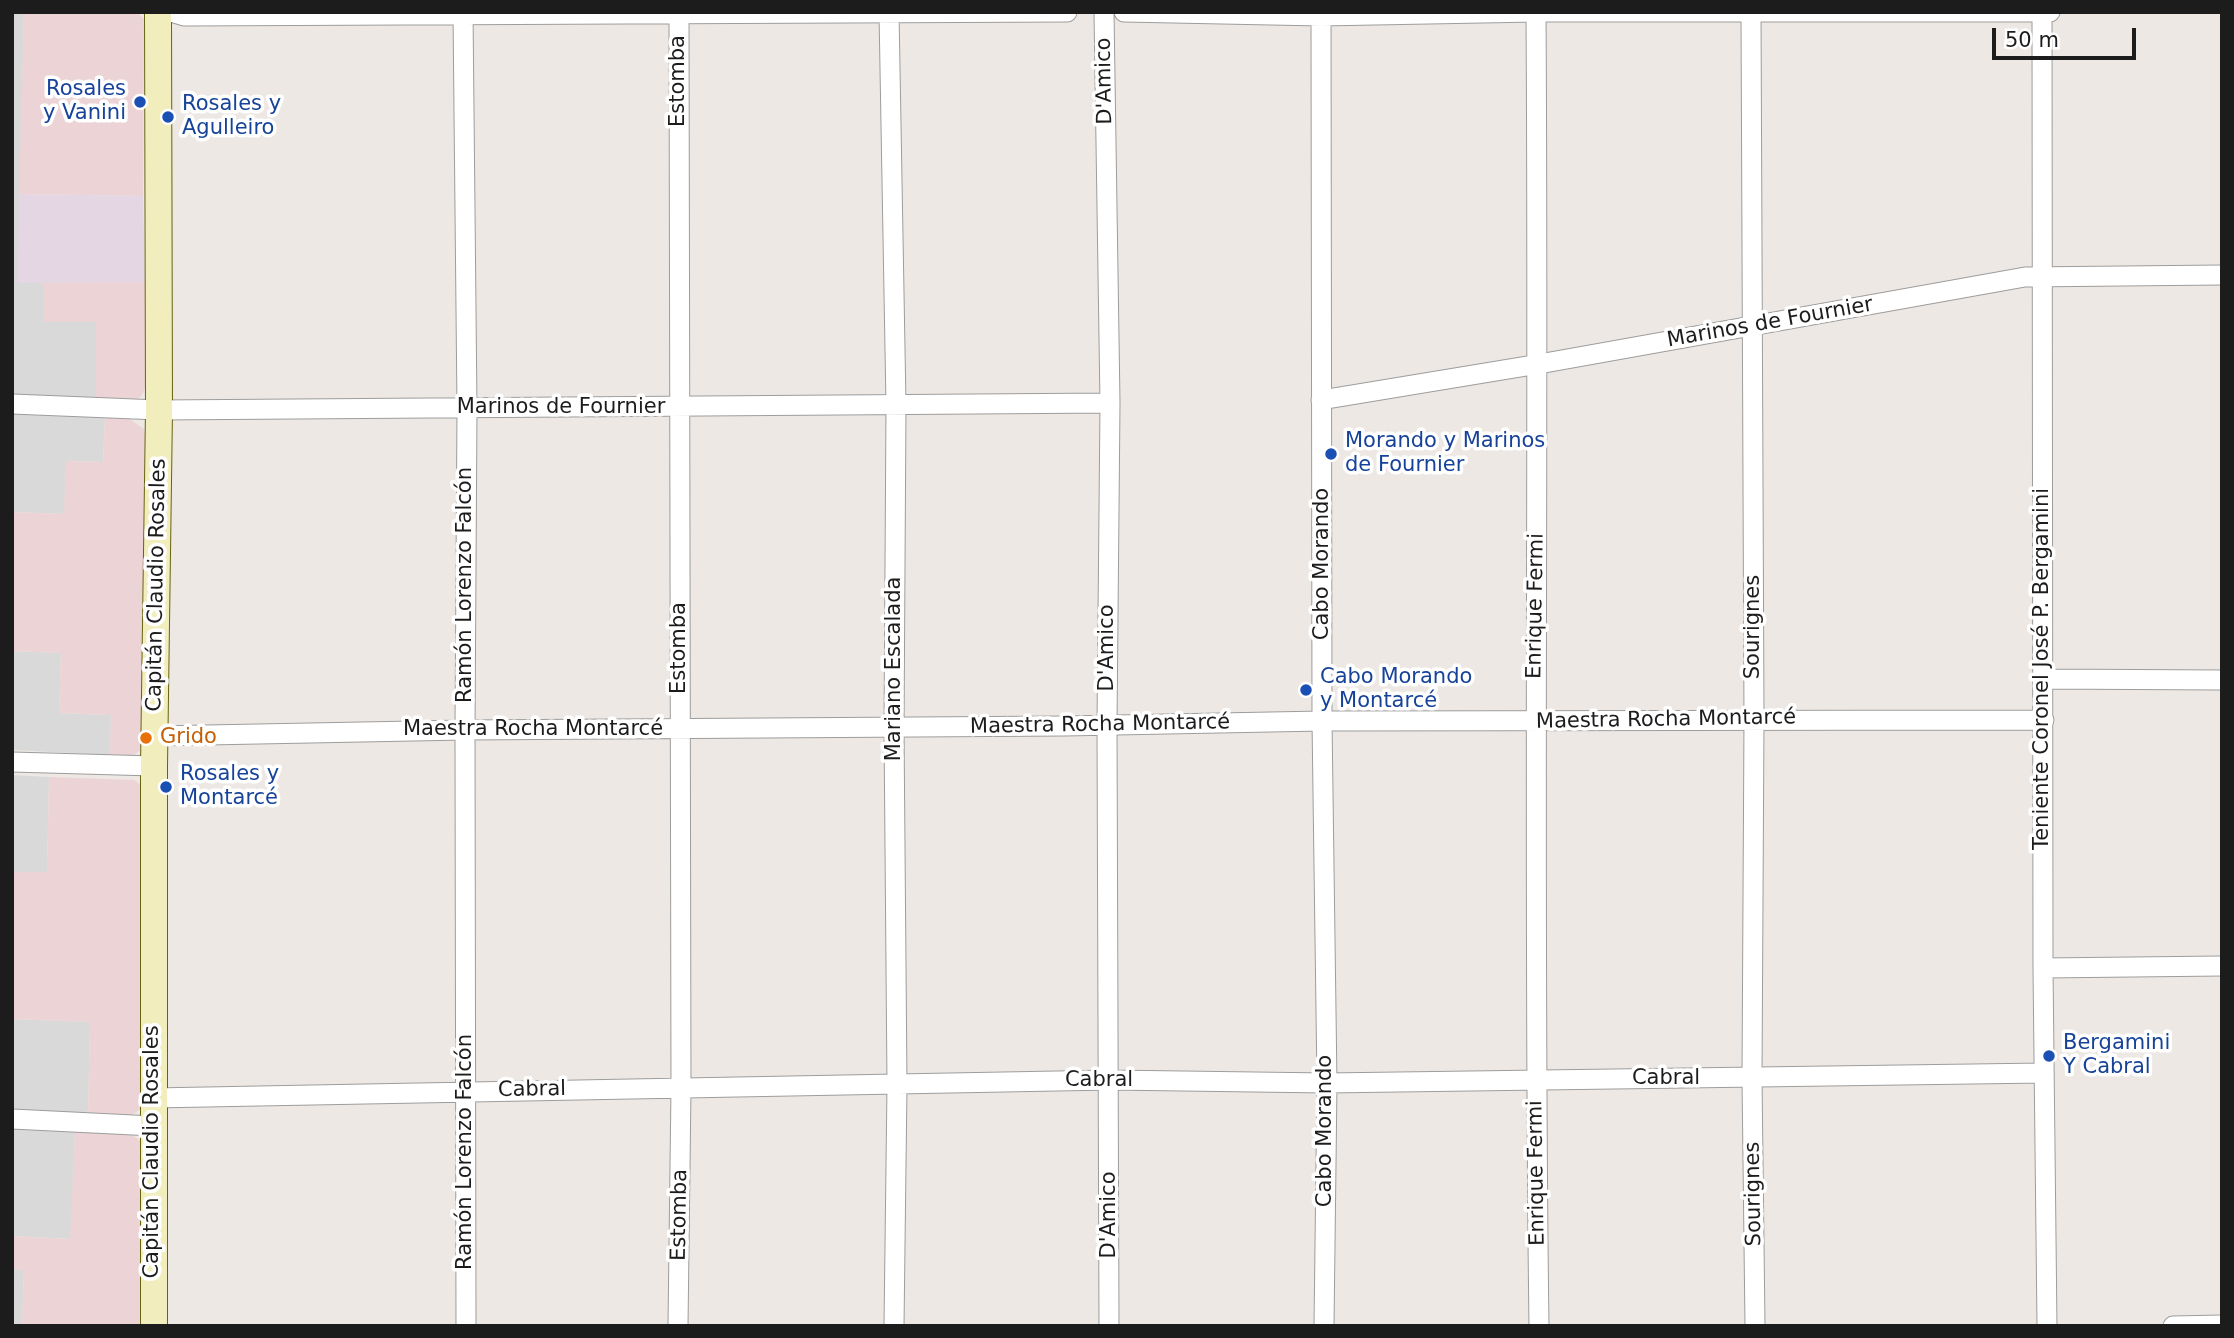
<!DOCTYPE html>
<meta charset="utf-8">
<style>
body{margin:0}
#map{position:relative;width:2234px;height:1338px;overflow:hidden;background:#ede8e3;font-family:"DejaVu Sans",sans-serif}
canvas{display:block}
.frame{position:absolute;inset:0;border:14px solid #1c1c1c;pointer-events:none}
.scale{position:absolute;left:1992px;top:28px;width:144px;height:32px;box-sizing:border-box;border:4px solid #1c1c1c;border-top:0;padding-left:9px;font-size:21px;line-height:24px;white-space:nowrap;color:#1c1c1c;-webkit-text-stroke:5px #fff;paint-order:stroke}
</style>
<div id="map">
<canvas width="2234" height="1338"></canvas>
<div class="frame"></div>
<div class="scale">50 m</div>
</div>
<script>
const ctx = document.querySelector('canvas').getContext('2d');
ctx.lineJoin = 'round';
function paint(path, color) { ctx.fillStyle = color; ctx.fill(path, 'evenodd'); }
function trace(path, color, width, dash) { ctx.strokeStyle = color; ctx.lineWidth = width; ctx.lineCap = dash ? 'butt' : 'round'; ctx.setLineDash(dash || []); ctx.stroke(path); }
function label(font, color, halo, rows, align = 'center') {
  ctx.font = font + ' "DejaVu Sans",sans-serif'; ctx.lineWidth = 7; ctx.setLineDash([]); ctx.textBaseline = 'middle'; ctx.strokeStyle = halo; ctx.fillStyle = color; for (const [text, x, y, turn = 0] of rows) {
    ctx.save(); ctx.translate(x, y); ctx.rotate((+turn || 0) * Math.PI / 180); ctx.textAlign = isNaN(turn) ? turn : align; if (halo) ctx.strokeText(text, 0, 0); ctx.fillText(text, 0, 0); ctx.restore();
  }
}
const residential = new Path2D(`
 M12,12H24L18,283L43,282L44,321H96V401L12,397Z
 M12,412L105,416L103,462L66,461L65,514L12,512Z
 M12,651L61,653L59,713L111,715L110,755L12,750Z
 M12,775L49,777L47,873L12,872Z
 M12,1019L90,1022L88,1115L12,1112Z
 M12,1128L75,1131L71,1239L12,1236Z
 M12,1269H24L22,1326H12Z`);
const commercial = new Path2D(`
 M24,12L138,13L144,19L143,196L19,194Z
 M43,282H145L146,385L144,392L140,397L133,401H96V322H43Z
 M105,416L127,417L144,429L146,437L145,746L133,756L110,755L111,715L59,713L61,653L12,651V512L64,514L66,461L103,462Z
 M49,777L134,780L144,787L143,1098L140,1109L131,1116L88,1115L90,1022L12,1019V872H47Z
 M75,1131L129,1133L142,1142L143,1326H22L24,1270L12,1269V1236L70,1239Z`);
const industrial = new Path2D(`
 M19,194L143,196L145,282L18,283Z`);
const street = new Path2D(`
 M171,12L184,16L1067,12
 M463,12L467,408L465,730L466,1326
 M889,12L896,405L894,728L897,1085L894,1326
 M1104,12L1110,403L1107,724L1109,1326
 M1124,12L1321,16L1536,12H2050
 M1321,12L1322,721L1327,1083L1324,1326
 M1536,12C1539,450 1533,888 1539,1326
 M1751,12L1754,719L1752,1078L1755,1326
 M2042,12L2043,968L2047,1326
 M1321,400L1539,364L2025,277L2222,275
 M12,404L159,410L1110,403
 M2044,679L2222,680
 M155,736L465,730L1065,726L1322,721L2044,720
 M12,762L154,766
 M2043,968L2222,966
 M153,1098L1110,1080L1327,1083L2044,1073
 M12,1119L153,1126
 M678,1326L681,1088L679,12
 M2173,1326L2222,1325`);
const secondary = new Path2D(`
 M154,1326V766L159,410L158,12`);
const markers = [
 [140,102,7,"#1a4fb4"],
 [168,117,7,"#1a4fb4"],
 [1331,454,7,"#1a4fb4"],
 [1306,690,7,"#1a4fb4"],
 [146,738,7,"#e8710a"],
 [166,787,7,"#1a4fb4"],
 [2049,1056,7,"#1a4fb4"]
];
const streetNames = [
 ["Estomba",679,81,-90],
 ["D'Amico",1105,81,-91],
 ["Marinos de Fournier",1770,323,-10],
 ["Marinos de Fournier",561,408],
 ["Cabo Morando",1323,564,-90],
 ["Capitán Claudio Rosales",157,585,-89],
 ["Ramón Lorenzo Falcón",466,585,-90],
 ["Enrique Fermi",1536,606,-89],
 ["Sourignes",1754,627,-90],
 ["Estomba",680,648,-90],
 ["D'Amico",1108,648,-90],
 ["Mariano Escalada",895,669,-90],
 ["Teniente Coronel José P. Bergamini",2043,669,-90],
 ["Maestra Rocha Montarcé",1666,720,-1],
 ["Maestra Rocha Montarcé",1100,725,-1],
 ["Maestra Rocha Montarcé",533,730],
 ["Cabral",1666,1079],
 ["Cabral",1099,1081],
 ["Cabral",532,1090,-1],
 ["Cabo Morando",1326,1131,-90],
 ["Capitán Claudio Rosales",153,1152,-90],
 ["Ramón Lorenzo Falcón",466,1152,-90],
 ["Enrique Fermi",1537,1173,-91],
 ["Sourignes",1754,1194,-91],
 ["Estomba",680,1215,-89],
 ["D'Amico",1110,1215,-90]
];
const transitNames = [
 ["Rosales",126,90,"right"],
 ["y Vanini",126,114,"right"],
 ["Rosales y",182,105],
 ["Agulleiro",182,129],
 ["Morando y Marinos",1345,442],
 ["de Fournier",1345,466],
 ["Cabo Morando",1320,678],
 ["y Montarcé",1320,702],
 ["Rosales y",180,775],
 ["Montarcé",180,799],
 ["Bergamini",2063,1044],
 ["Y Cabral",2063,1068]
];
const foodNames = [
 ["Grido",160,738]
];
paint(residential, '#dad9da');
paint(commercial, '#ecd4d6');
paint(industrial, '#e5d6e4');
trace(street, '#9d9d9d', 21);
trace(secondary, '#666411', 28);
trace(street, '#fff', 19);
trace(secondary, '#f2edbc', 26);
for (const [x, y, r, color] of markers) { const dot = new Path2D(); dot.arc(x, y, r, 0, 2 * Math.PI); ctx.fillStyle = color; ctx.fill(dot); trace(dot, '#fff', 2.5); }
label('21px', '#1c1c1c', '#fff', streetNames);
label('21px', '#164399', '#fff', transitNames, 'left');
label('21px', '#c56008', '#fff', foodNames, 'left');
</script>
